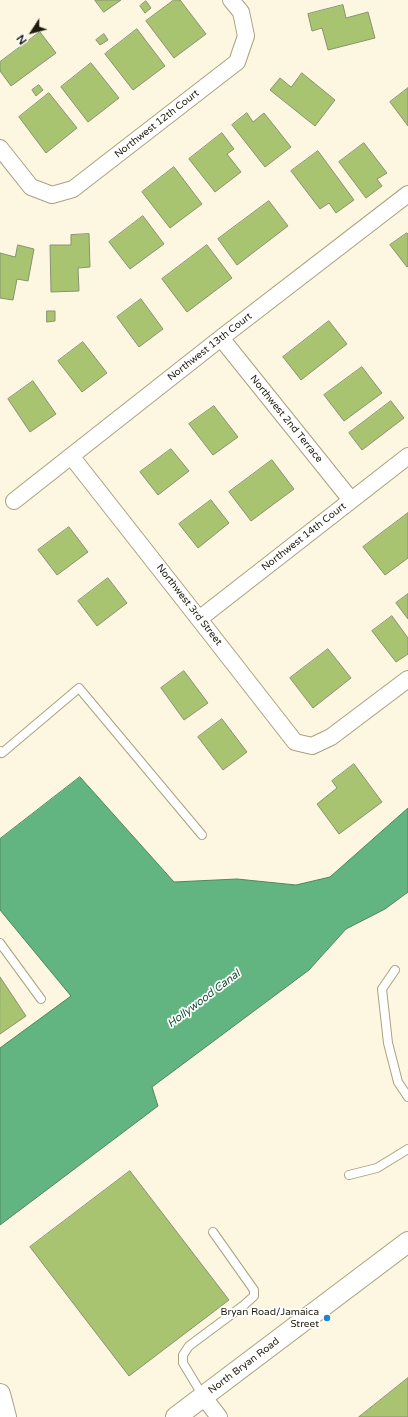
<!DOCTYPE html>
<style>
body{margin:0}
#map{position:relative;width:408px;height:1417px;overflow:hidden;background:#fdf7e1;font-family:"Varela Round",sans-serif}
canvas{display:block}
.north{position:absolute;left:12px;top:12px;width:40px;height:40px;-webkit-text-stroke:3px #fff;paint-order:stroke;rotate:234deg;font-size:11px;font-weight:700;line-height:16px;text-align:center;color:#1f1b0e}
.north::after{content:'';display:block;margin:auto;width:14px;height:18px;background:#1f1b0e;clip-path:polygon(50% 0,100% 100%,50% 72%,0 100%)}
</style>
<div id="map">
<canvas width="408" height="1417"></canvas>
<div class="north">N</div>
</div>
<script>
const ctx = document.querySelector('canvas').getContext('2d');
ctx.lineJoin = 'round';
function paint(path, color) { ctx.fillStyle = color; ctx.fill(path, 'evenodd'); }
function trace(path, color, width, dash) { ctx.strokeStyle = color; ctx.lineWidth = width; ctx.lineCap = dash ? 'butt' : 'round'; ctx.setLineDash(dash || []); ctx.stroke(path); }
function label(font, color, halo, rows, align = 'center') {
  ctx.font = font + ' "Varela Round",sans-serif'; ctx.lineWidth = 3.5; ctx.setLineDash([]); ctx.textBaseline = 'middle'; ctx.strokeStyle = halo; ctx.fillStyle = color; for (const [text, x, y, turn = 0] of rows) {
    ctx.save(); ctx.translate(x, y); ctx.rotate((+turn || 0) * Math.PI / 180); ctx.textAlign = isNaN(turn) ? turn : align; if (halo) ctx.strokeText(text, 0, 0); ctx.fillText(text, 0, 0); ctx.restore();
  }
}
const water = new Path2D(`
 M80,777L174,882L237,879L296,885L330,877L408,808V892L385,909L346,929L309,970L152,1087L158,1106L0,1225V1048L71,996L0,910V839Z`);
const building = new Path2D(`
 M95,0H121L104,12Z
 M174,0H180L206,34L174,58L146,21Z
 M146,1L151,8L145,13L140,6Z
 M343,5L346,18L368,12L375,38L328,50L322,28L312,31L308,14Z
 M137,29L165,66L133,90L105,54Z
 M40,32L56,53L11,86L0,71V62Z
 M104,34L108,40L100,45L96,40Z
 M91,63L119,98L88,122L61,87Z
 M302,73L335,100L315,126L270,90L280,78L291,87Z
 M39,85L43,90L36,96L32,90Z
 M408,88V126L390,102Z
 M49,93L77,128L46,153L19,117Z
 M247,113L253,122L264,113L291,147L265,167L232,125Z
 M222,133L234,149L227,154L241,172L215,192L189,159Z
 M364,143L387,173L377,179L382,186L366,198L339,162Z
 M318,151L354,200L336,213L329,203L320,209L291,171Z
 M174,167L202,204L170,228L142,192Z
 M269,201L288,226L237,265L218,239Z
 M143,216L164,244L130,269L109,242Z
 M407,233L408,234V266L407,267L390,245Z
 M89,234L90,267L78,268L79,291L51,292L50,245H71V235Z
 M18,245L34,249L28,281L17,279L13,300L0,298V253L15,257Z
 M207,245L232,278L187,312L162,279Z
 M141,299L163,329L139,347L117,317Z
 M47,311H55V321L47,322Z
 M329,321L347,344L301,380L283,357Z
 M83,342L107,373L82,392L58,361Z
 M362,367L382,393L344,421L324,395Z
 M33,381L56,414L30,432L8,399Z
 M391,401L404,418L362,450L349,433Z
 M214,406L238,437L213,455L189,424Z
 M171,449L189,471L158,495L140,472Z
 M272,460L294,489L251,521L229,492Z
 M211,500L229,523L198,548L179,524Z
 M408,513V558L385,575L363,547Z
 M69,527L88,552L57,575L38,550Z
 M108,578L127,603L97,626L78,601Z
 M408,594V619L396,603Z
 M392,616L408,638V654L396,662L372,631Z
 M328,649L351,678L313,708L290,678Z
 M184,671L208,703L184,720L161,688Z
 M222,719L247,752L223,770L198,737Z
 M354,764L382,802L339,834L317,804L337,788L332,781Z
 M0,977L26,1016L0,1034Z
 M130,1171L229,1300L129,1376L30,1247Z
 M408,1378V1417H359Z`);
const service = new Path2D(`
 M0,751L2,753L79,688L202,835
 M0,943L41,999
 M395,970L382,989L388,1043L398,1082L408,1097
 M349,1175L377,1168L408,1149
 M203,1396L183,1363V1355L189,1346L244,1305L254,1296V1290L213,1232`);
const minor = new Path2D(`
 M0,148L31,187L52,195L73,189L237,62L246,36L241,12L231,0
 M221,338L351,500
 M71,456L199,619L295,742L312,746L331,737L408,679
 M14,501L221,338L408,194
 M199,619L408,456
 M203,1396L219,1417`);
const tertiary = new Path2D(`
 M0,1394L6,1417
 M176,1417L408,1242`);
const markers = [
 [327,1318,4,"#2085d0"]
];
const streetNames = [
 ["Northwest 12th Court",157,124,-38],
 ["Northwest 13th Court",210,347,-38],
 ["Northwest 2nd Terrace",286,419,51],
 ["Northwest 14th Court",304,537,-38],
 ["Northwest 3rd Street",189,605,52],
 ["North Bryan Road",244,1366,-37]
];
const poiNames = [
 ["Bryan Road/Jamaica",319,1312],
 ["Street",319,1324]
];
const waterNames = [
 ["Hollywood Canal",204,999,-37]
];
paint(water, '#62b580');
trace(water, '#4e875e', 1);
paint(building, '#a9c471');
trace(building, '#879272', 1);
trace(service, '#aba180', 10);
trace(minor, '#aba180', 18);
trace(tertiary, '#aba180', 22);
trace(service, '#fff', 8);
trace(minor, '#fff', 16);
trace(tertiary, '#fff', 20);
for (const [x, y, r, color] of markers) { const dot = new Path2D(); dot.arc(x, y, r, 0, 2 * Math.PI); ctx.fillStyle = color; ctx.fill(dot); trace(dot, '#fff', 1.5); }
label('10px', '#1f1b0e', '#fff', streetNames);
label('10px', '#1f1b0e', '#fff', poiNames, 'right');
label('italic 11px', '#11502d', '#fff', waterNames);
</script>
